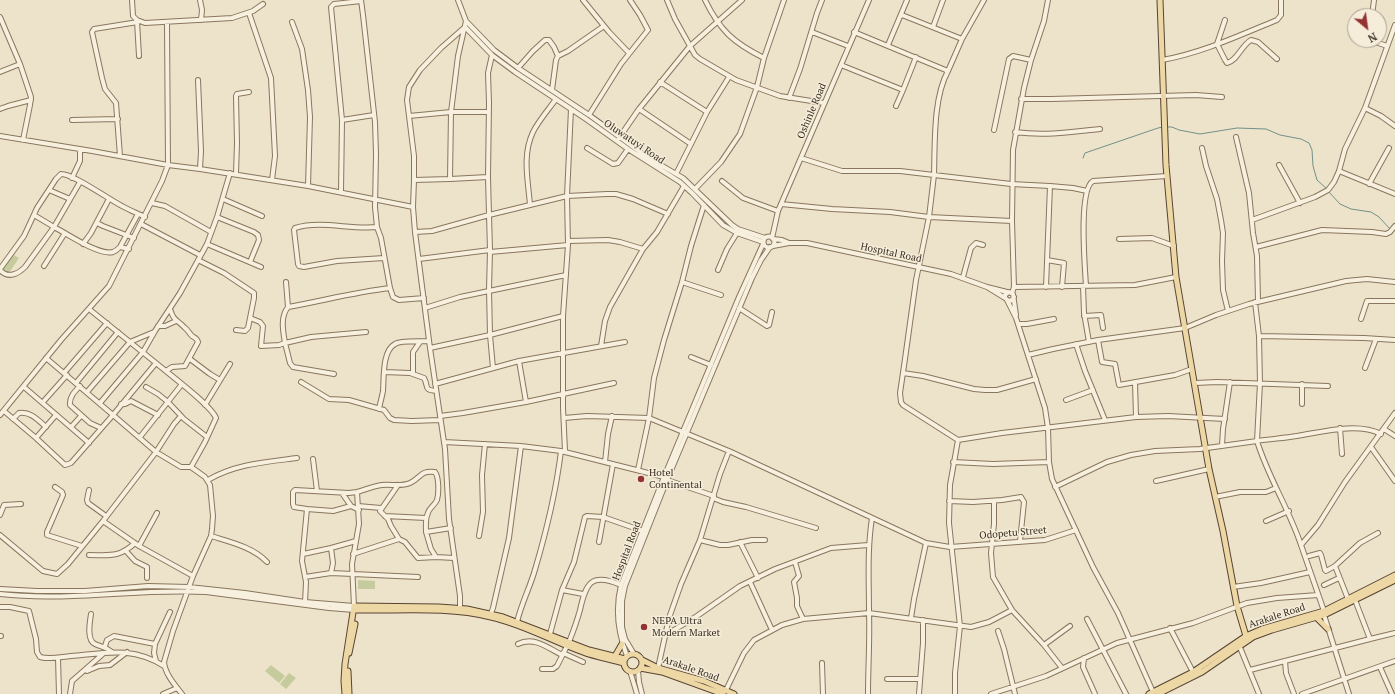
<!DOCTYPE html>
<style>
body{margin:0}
#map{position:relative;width:1395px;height:694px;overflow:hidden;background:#ede3ca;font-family:"PT Serif",serif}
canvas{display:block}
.north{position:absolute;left:1347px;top:8px;width:40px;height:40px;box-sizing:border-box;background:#f5edda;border:1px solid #aaa190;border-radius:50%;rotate:151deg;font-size:11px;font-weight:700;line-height:16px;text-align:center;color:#3a2e22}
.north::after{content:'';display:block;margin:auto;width:14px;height:18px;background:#953233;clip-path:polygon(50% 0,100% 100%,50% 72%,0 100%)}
</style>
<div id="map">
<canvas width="1395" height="694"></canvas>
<div class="north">N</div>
</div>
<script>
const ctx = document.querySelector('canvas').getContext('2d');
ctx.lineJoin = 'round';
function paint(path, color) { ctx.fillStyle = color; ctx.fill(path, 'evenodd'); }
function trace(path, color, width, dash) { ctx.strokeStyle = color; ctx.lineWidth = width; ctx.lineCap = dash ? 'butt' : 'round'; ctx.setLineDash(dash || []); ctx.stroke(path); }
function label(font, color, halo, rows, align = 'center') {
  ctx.font = font + ' "PT Serif",serif'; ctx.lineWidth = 3; ctx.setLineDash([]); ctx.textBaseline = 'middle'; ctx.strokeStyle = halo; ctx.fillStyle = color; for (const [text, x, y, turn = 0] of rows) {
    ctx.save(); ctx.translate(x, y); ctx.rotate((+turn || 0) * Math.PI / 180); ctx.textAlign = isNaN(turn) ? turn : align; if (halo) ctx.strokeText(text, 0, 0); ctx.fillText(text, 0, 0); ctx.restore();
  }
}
const green = new Path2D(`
 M12,254L19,258L9,273L7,272L6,273L2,269Z
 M358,580L375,581V589H358Z
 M271,665L285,676L279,683L265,671Z
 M289,673L296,678L286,689L280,684Z`);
const stream = new Path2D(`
 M1166,127H1172L1179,130L1200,134L1237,128L1266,129L1280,135L1301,139L1309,143L1312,150L1313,166L1317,180L1327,189
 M1083,158L1085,153L1158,128L1163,127
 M1329,192L1340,204L1351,209L1371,212L1379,217L1390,229`);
const minor = new Path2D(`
 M132,0L133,16L137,20L145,23L232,18L253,11L263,4
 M200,0L202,10L201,20
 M361,0L363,15L375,122L376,154L375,207L377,227L381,238L390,288L393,297L399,300L424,298
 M458,0L466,21L458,56L451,112H489
 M583,0L609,32L629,53
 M667,0L675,19L695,55L700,59L736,80L780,96L824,103
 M705,0C720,31 734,43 764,58
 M249,13L271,78L275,156L272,180
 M902,15L962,39
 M1372,16L1374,0
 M0,17L20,64L31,97L30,105L23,140
 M1225,20L1217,44L1225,60L1227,63C1237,61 1241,46 1251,40L1258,42L1277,59
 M137,21L139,56
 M466,21L494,50L518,68L589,115L647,157L683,178L732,225L738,229L765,238
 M292,22L302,49L308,90L310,117L308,186
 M465,27L492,55L515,72L586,119L628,149L680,182L692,193L723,225L737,233L763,242
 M933,27L943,0
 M812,32L848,46
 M854,32L948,71L962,39L984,0
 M1370,40L1387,46
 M888,45L907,0
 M558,56L568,51L604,26
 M1162,60C1202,53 1240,35 1277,20L1281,15V0
 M841,65L903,90L916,57
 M518,68L533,51L545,40H549L554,47L558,56L556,60L552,90
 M0,72L20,64
 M198,80L201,151L200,169
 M660,82L707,112
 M789,98L800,69L817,13L822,0
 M1021,99H1051L1196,95L1222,97
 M896,106L903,90
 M1365,108L1381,116L1395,126
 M0,109L8,106L31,100
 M639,109L691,144
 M589,115L621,64L648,30L640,15L630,0
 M409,116L451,112L450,179L488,177
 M72,120L118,119
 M342,120L374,115
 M994,130L1009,59L1013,56L1031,60
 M1015,132C1045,136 1072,132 1100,129
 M0,136L92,151L168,165L200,169L308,186L413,207
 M1236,137L1249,193L1253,233L1257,256L1258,301
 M619,138L639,109L690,46L742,0
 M587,148L613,164L618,163L628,149
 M1202,148L1206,166L1217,199L1221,220L1223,233L1222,261L1223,290L1228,311
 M120,156L116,103L105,89L102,78L92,32L94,29L138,22
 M801,158L842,171H900L934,175C935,144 933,98 948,71
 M1279,165L1300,203
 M1339,171L1395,194
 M236,174L237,143L236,96L237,94L249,92
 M676,174L707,112L729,77
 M72,178L80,161V149
 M414,180L450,179
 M722,181L743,198L778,211
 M1369,184L1389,148
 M695,189L721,162L740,134L757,87L764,58L784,0
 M49,190L70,199
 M341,192L342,120L331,7L334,4L361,1
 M223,199L262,216
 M152,203L165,206L211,232
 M781,204L832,209L890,212L929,217L934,175L1011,184L1050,186
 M530,205C528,180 522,155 533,132C539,120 549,109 556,99
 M34,215L54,227L80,182
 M217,217L254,232L258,235L259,240L250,262
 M1252,220L1315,197L1328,190L1334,182L1339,171L1345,149L1365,108L1395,25
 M1012,221L929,217L916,280L905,359L900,393L901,402L903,405L958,440L1002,433L1136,417L1168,416L1225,419
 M97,223L103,226L134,238
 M141,224L200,255
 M377,227C350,230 322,220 295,228L294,230L298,264L299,266L304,267L337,261L384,258
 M415,232L432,231L489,215L488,177L489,103L488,73L492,55
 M763.5 242a5.5 5.5 0 1 1 11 0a5.5 5.5 0 1 1-11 0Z
 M772,238L778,211L869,0
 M773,239L782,240L789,243
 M1119,239L1152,238L1174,246
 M568,241L608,240L620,242L643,249
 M83,244L91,233L109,199
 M207,244L261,267
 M773,246L789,243H807L951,274L987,287L1007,292
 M120,247L138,214
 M1256,247L1322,230L1372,232L1386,234L1390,232L1395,226
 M490,250L489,215L567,196L607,194H616L633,199L668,214
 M490,252L568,245
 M419,259L490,250L489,290L490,335L563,316
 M198,260L224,273L254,293V298L248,328L245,331L236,330
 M1047,260L1064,263L1062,287
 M44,266L65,233
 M0,269L24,236L37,208L56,179L61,174C74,174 108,199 122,206C129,210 137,213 145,217
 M0,270C8,279 18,274 25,267L54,227C66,233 99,256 113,252C116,251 118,249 120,247L129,249
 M718,270L727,249L737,233
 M963,277L971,248L976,243L983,245
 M286,282L288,307C322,301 355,292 390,288
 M682,282L721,295
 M1083,286L1084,313L1089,342
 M1086,286C1085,268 1078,190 1093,181L1167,176
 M987,287L1005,298
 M1014,287L1135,285L1176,277
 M1046,287L1050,186L1073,188L1087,191
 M1012,293L1014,287L1012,221L1013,150L1024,88L1031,60L1044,21L1048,0
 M1014,297L1012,300L1009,301L1005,298V295L1009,292L1013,294L1016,315
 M1007,300L1016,318L1045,408L1048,428L1049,462L1052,479L1093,567L1118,613L1153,692
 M288,307C280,317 283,331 285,343L311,337L366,332
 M425,308L460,297L566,275
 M739,308L767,326L769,325L772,312
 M1084,316L1101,315L1103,328
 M250,318L260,322L263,326L261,346L279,345L285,343L290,363L293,367L334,374
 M1361,319L1367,301H1395
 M1018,324H1027L1054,319
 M158,326H165L176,321
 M1259,336L1364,338L1395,340
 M1098,340L1102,362L1115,364L1119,385L1175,375L1192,369
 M1076,344L1085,371L1105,420
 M601,346L605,321L610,307L643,249L657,232L684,186
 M430,348L490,335L493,368
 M1028,355L1053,349L1098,340L1185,328L1216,315L1249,304L1346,281L1367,279L1395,282
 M691,357L711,365
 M46,358L113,415L156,363L89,309
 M190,359L210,374L220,380
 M519,361L526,402L614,383
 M156,363C169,374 211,405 216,418L205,442L191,467L205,477L210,485L213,516L212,529L211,536L193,576L173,631L164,662C165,674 175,685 182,694
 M1365,368L1376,339
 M166,371L172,367L185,366L198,342C197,338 195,338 192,336C189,333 188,330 185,328C177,319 174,322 170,309
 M384,372L410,373L424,378C429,387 423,390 436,391
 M64,373L107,323
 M903,373L923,376L974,389L985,390H997L1036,379
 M413,374V352L420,342
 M301,382L329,399L349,400L384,410L390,418L394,420L412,421L440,420
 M1135,382L1136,417
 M76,383L118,332
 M1195,383L1217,382L1328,386
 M435,384L519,361L625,342
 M80,386C75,391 69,397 70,405L90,423L101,428
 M24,387L89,443
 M146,387L158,394L168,402L184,419L207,437
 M87,392L130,342L154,332
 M1066,400L1093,390
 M43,402L67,375
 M100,403L143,352L155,331L180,293L207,244L217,217L230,173
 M121,404H125L131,401L158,415
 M1302,404V384
 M205,405L230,364
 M379,409C380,403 382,397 383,391C384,378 382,351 395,344C401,340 420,342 429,341
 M4,411L36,438L65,465L71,463L113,415L156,452L181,467H191
 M0,415L61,340L109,286L162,181L168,165L167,23
 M181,416L174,424L156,452L103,521L139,546L193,576
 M440,416L463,413L526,402
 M564,418L587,416L649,418L654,378L664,340L682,282L691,246L704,205
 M13,419L19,413C30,411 38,420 46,427
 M71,427L81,416
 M1340,428L1342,454
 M1384,429L1395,436
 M140,437L182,384
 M36,438L56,415
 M444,442L521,446L561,451L664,477
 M1222,445L1223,429L1230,382
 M1371,447L1395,481
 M565,451L563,408V316L568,245L567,196L571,109
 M313,459L317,491
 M605,462L608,434L612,416
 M953,462L993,464L1049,462
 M638,470L649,418L729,451L926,543L950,547L1045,540L1076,530
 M208,480C235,464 266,462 297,458
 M667,480L714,496
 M1156,481L1209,469
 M398,485L380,511L388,519L391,526L399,539
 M55,487L62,492L63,495L47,532V535L82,546
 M1055,487L1107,462L1131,455L1155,451L1200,449L1257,441L1260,383L1259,336L1255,302
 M89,490L87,500L88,503L106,516
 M342,493L351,506L359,510
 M1215,497L1240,492H1266L1276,488
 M713,498L723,502L746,507L816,528
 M949,501L973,502L1002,500L1021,497L1024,502L1020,541
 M994,501V524L991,553L993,577L1012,610L1044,645L1062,668
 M358,506L381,508
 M307,509L333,511L351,506
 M0,515L4,505L21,504
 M385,516L426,518
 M1266,521L1289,511
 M0,535L43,571L57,574L68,564L103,521
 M211,536C230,542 253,547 267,562
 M479,536L483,512L482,475L485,444
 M700,540L720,545H728L752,540H765
 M599,542L613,464
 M740,542L758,578
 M1301,545C1289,509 1268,477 1257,441C1271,439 1284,438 1297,436C1322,432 1357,422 1381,434
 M139,546L157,513
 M126,551L135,561L147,567V578
 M303,554L331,548
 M353,554L399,539L405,542L418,558L436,557L454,558
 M89,555C109,555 119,558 135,543
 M1309,556L1320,553L1321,555L1325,570L1326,571L1335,566
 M436,557L431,549L426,532L451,528
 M795,562L799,576L794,582L797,598V606L803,619
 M331,573L418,577
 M305,577L331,573L333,563L331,548L356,541
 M750,582L772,630
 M1324,585L1339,578
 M1233,587L1261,583L1310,572
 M0,589L37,591H85L148,586L189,587L245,593L305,602L354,606L352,564L359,524L357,492C365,490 373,486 382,485C391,484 401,487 410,483C421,478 420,470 435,472C439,477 439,493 437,500C435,505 429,508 428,513C425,519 426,526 426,532
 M562,590L583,594
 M0,594C68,602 137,588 206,592L329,608L354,610
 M1348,599L1335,566L1360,543L1378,533
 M305,603L306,582L302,561L307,509L294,507L293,504V492L295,490L349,493L357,492
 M0,607H10L29,611L36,639L37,652L40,657C51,660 60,657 71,656C106,653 132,646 164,666
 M460,611V596L449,519L445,449L430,348L415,232L413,207L414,180V156L407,100L409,87L420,70L441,48L465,27
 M1324,611L1301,545L1318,525L1345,482L1395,413
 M91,614C90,621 86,640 95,644C101,647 106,647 112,652
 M1324,615L1349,694
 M490,616L493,608L509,538L521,446
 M911,618L914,599L926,543
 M1087,619L1126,694
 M517,622C521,605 529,589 534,573C546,533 556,492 561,451
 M1170,628L1193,672
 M998,631L1004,649L1015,694
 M666,633L674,630L697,616L740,586L775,569L831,548L868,545
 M550,634L562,590L574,562L585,517L587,516L603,517L643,531
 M0,636H1
 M1370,639L1395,633
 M569,642C573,632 577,621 580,610C586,583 591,572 621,585
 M518,644C534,636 548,648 562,655
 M1044,645L1070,626
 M1239,645L1259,694
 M105,646L107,640L114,636L155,644
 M563,653L583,662
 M634,654L625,639L622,627V601L625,586L667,480L752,278L761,260L770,247
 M627,656C618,633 615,609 621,585L664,477L739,297L763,244
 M58,658L59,694
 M1084,658L1083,667L1095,694
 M156,661L154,653L155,644L170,612
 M1285,661L1286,673L1294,694
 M822,663L823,694
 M1380,667L1392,694
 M658,668L669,618L681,584L700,540L720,474L729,451
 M542,669H553L557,666L567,646
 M638,670L639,682L642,694
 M1250,670L1370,639L1355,600
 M87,671L99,666L110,665L127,652
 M630,671L637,694
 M887,679H920
 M726,690L744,653L754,640L782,625L803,619L869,613L971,627L989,622L1012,610
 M70,694L72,681L104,653
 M163,694L177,688
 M868,694C868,667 870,640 869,613C869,580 867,551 872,518
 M919,694L923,643V620
 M955,694V673L960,626L949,523L950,485L958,440
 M991,694L1046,676L1117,643L1193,623L1247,603L1277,598L1318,595
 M1302,694L1395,661`);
const major = new Path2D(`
 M1160,0L1166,165L1176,277L1209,469L1223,531L1237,606L1246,636
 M354,610C400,611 446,606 491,617C523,624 552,641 583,652C596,657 610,659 624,663
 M1316,617L1328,629
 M349,653L355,624
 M624 663a9 9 0 1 1 18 0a9 9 0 1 1-18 0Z
 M615,656L622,644
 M642,660L658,668L704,681L734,694
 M640,668L662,672L723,694
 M348,671L349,694
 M345,694L344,681L345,664L354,606L439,607L467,609L503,617L589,650L625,659
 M1149,694L1193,672L1246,636L1262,629L1324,611L1395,575
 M1158,694L1202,672L1253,637L1272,630L1324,615L1395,580`);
const markers = [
 [641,479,4,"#953233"],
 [644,627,4,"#953233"]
];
const streetNames = [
 ["Oshinle Road",812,111,-67],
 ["Oluwatuyi Road",634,142,34],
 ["Hospital Road",891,253,12],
 ["Odopetu Street",1013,533,-5],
 ["Hospital Road",627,551,-69],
 ["Arakale Road",1277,616,-18],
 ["Arakale Road",691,669,19]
];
const poiNames = [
 ["Hotel",649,473],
 ["Continental",649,485],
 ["NEPA Ultra",652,621],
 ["Modern Market",652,633]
];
paint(green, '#c6cb9e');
trace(stream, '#719088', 1);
trace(minor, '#89765f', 6);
trace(major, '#574433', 7);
trace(minor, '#f8f0de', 4);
trace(major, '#edd7a5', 5);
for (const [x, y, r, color] of markers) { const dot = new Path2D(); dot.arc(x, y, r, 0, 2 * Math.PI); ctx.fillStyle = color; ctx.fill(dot); trace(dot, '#f5edda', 1.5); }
label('10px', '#3a2e22', '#f5edda', streetNames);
label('10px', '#3a2e22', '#f5edda', poiNames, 'left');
</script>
